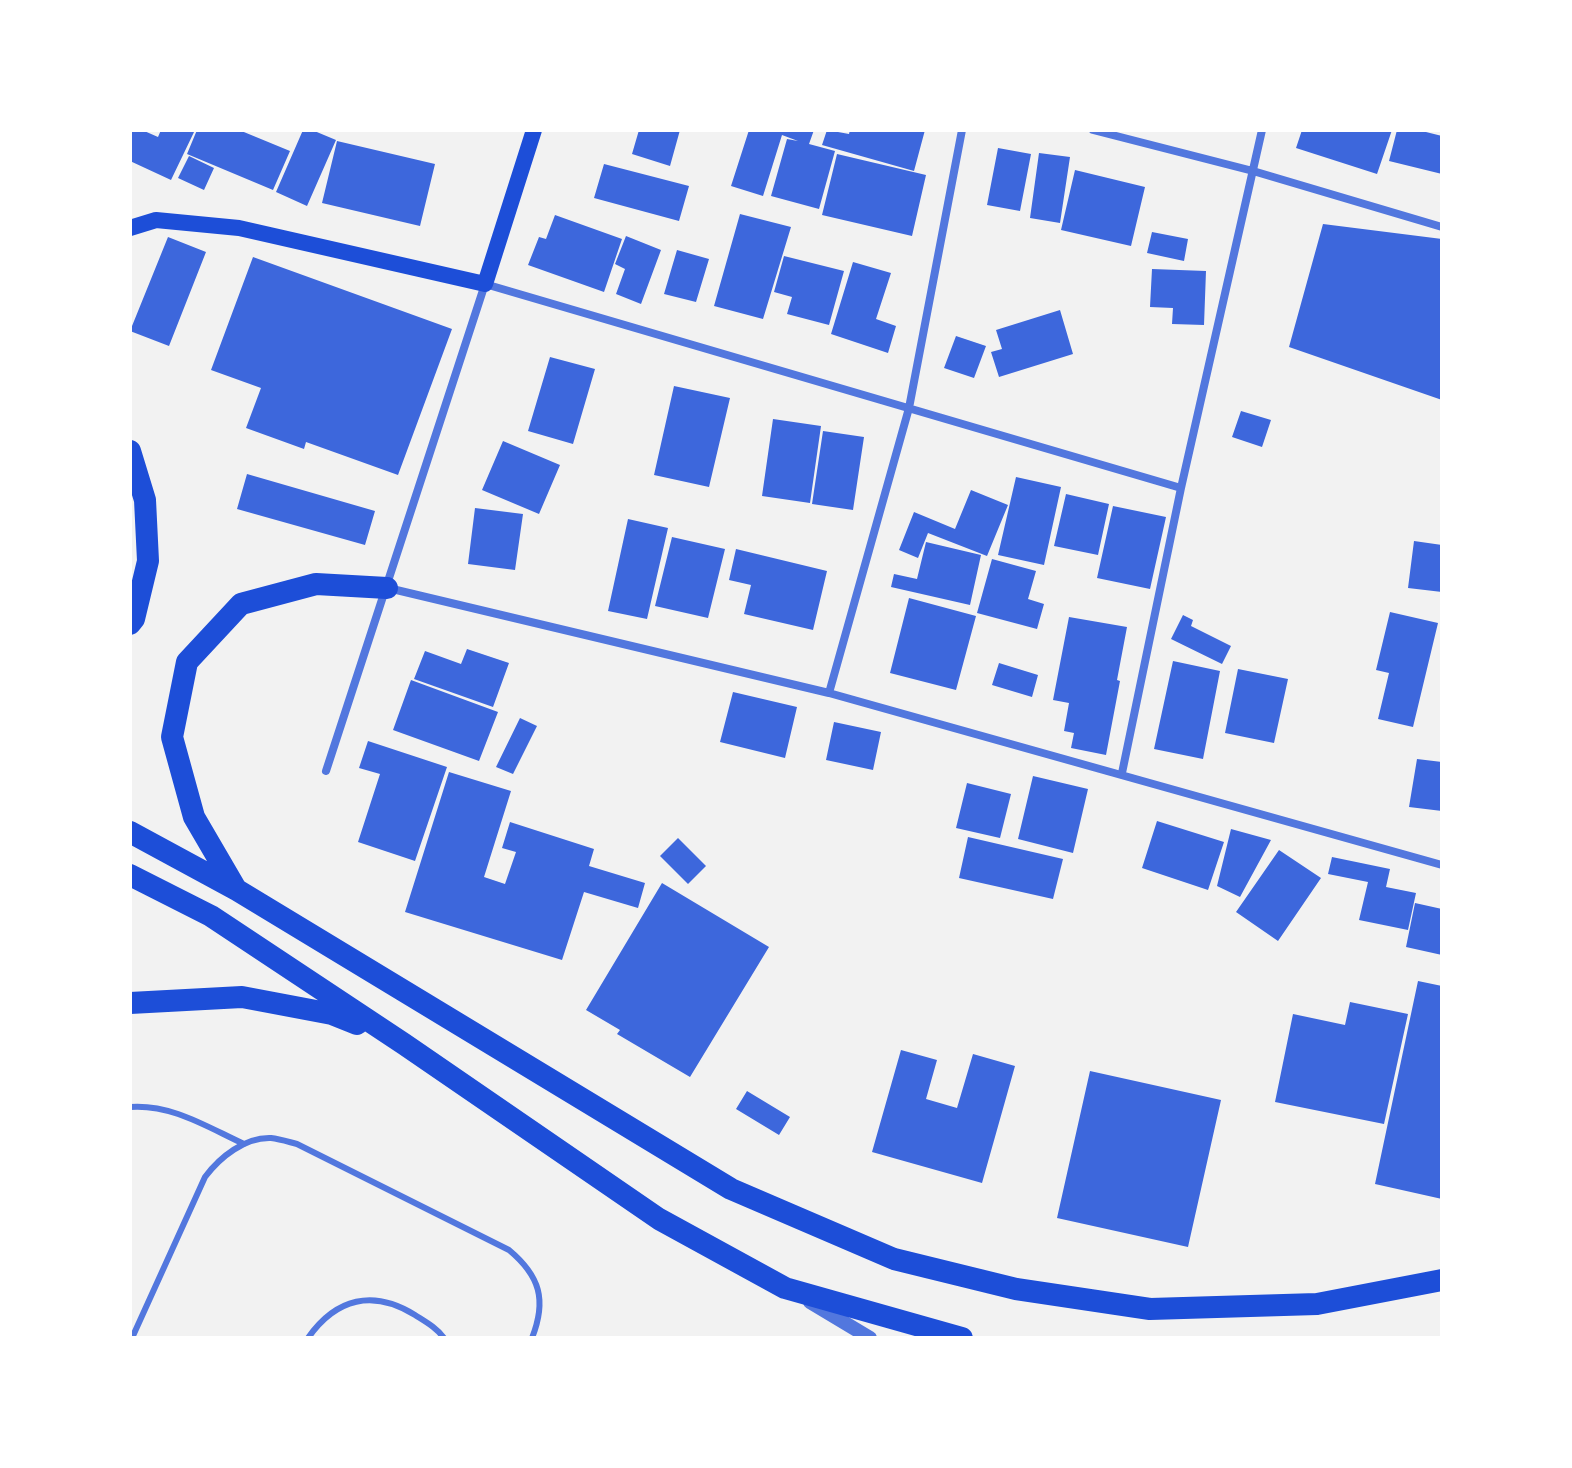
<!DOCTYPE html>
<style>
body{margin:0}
#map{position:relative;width:1572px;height:1468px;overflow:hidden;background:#f2f2f2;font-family:Signika,sans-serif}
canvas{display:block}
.frame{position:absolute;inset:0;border:132px solid #fff;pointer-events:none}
</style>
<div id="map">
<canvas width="1572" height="1468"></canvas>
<div class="frame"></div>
</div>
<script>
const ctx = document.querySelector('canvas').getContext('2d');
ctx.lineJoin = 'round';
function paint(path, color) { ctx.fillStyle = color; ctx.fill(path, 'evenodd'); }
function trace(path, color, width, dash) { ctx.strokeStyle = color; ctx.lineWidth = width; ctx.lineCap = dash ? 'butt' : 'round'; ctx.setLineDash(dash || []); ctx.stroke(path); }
const building = new Path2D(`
 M130,130H142L158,137L161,130H195L171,180L130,161Z
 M197,130H239L290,151L273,190L187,154Z
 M303,130H312L336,140L307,206L276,192Z
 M639,130H680L670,166L632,154Z
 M749,130H814L809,144L835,151L819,209L771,196L787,139L798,141L782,135L763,196L731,186Z
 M827,130L849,134L850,130H925L914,171L822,145Z
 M1302,130H1392L1377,174L1296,148Z
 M1397,130H1418L1442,136V174L1389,161Z
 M337,141L435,164L420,226L322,203Z
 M998,148L1031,154L1020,211L987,205Z
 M1039,153L1070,157L1060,223L1030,218Z
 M837,154L926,175L912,236L822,215Z
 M189,156L214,168L204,190L178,178Z
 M604,164L689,186L679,221L594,198Z
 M1075,170L1145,187L1131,246L1061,230Z
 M740,214L791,227L763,319L714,306Z
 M555,215L622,239L604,292L528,265L539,237L546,239Z
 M1323,224L1442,239V400L1289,347Z
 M1152,232L1188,239L1184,261L1147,253Z
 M626,236L661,250L641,304L616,294L625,269L615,264Z
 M168,237L206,252L169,346L130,331Z
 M677,250L709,259L696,302L664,294Z
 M784,256L844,271L829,325L787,314L792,297L774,292Z
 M253,257L452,329L398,475L306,442L304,449L246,428L261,388L211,370Z
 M853,262L891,273L876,319L896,326L888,353L831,334Z
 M1152,269L1206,271L1204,325L1172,324L1173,308L1150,307Z
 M1060,310L1073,354L999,377L991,352L1002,349L996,330Z
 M956,336L986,346L974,378L944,368Z
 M550,357L595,369L573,444L528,431Z
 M674,386L730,398L709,487L654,475Z
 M1241,411L1271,420L1262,447L1232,437Z
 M773,419L821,426L810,503L762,496Z
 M823,431L864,437L853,510L812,504Z
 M503,441L560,465L539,514L482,490Z
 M247,474L375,511L365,545L237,509Z
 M1016,477L1061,487L1044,565L998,555Z
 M971,490L1008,505L987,556L928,533L918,558L899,550L914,512L955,529Z
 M1066,494L1109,504L1098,555L1054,546Z
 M1113,506L1166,517L1150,589L1097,578Z
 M475,508L523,514L515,570L468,564Z
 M628,519L668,528L647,619L608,611Z
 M672,537L725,549L708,618L655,606Z
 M1414,541L1442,545V592L1408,588Z
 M926,542L981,555L970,605L891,587L894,574L917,579Z
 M736,549L827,571L813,630L744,614L751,585L729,580Z
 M992,559L1036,571L1028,599L1044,604L1037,629L977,613Z
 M909,598L976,616L956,690L890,673Z
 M1390,612L1438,623L1413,727L1378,719L1389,673L1376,670Z
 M1183,615L1193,620L1191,626L1231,646L1222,664L1171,639Z
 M1069,617L1127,627L1117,680L1120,681L1106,755L1071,748L1074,733L1064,731L1069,703L1053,700Z
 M467,649L509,663L493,707L414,679L425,651L461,664Z
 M1173,661L1220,671L1203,759L1154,749Z
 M999,663L1038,675L1032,697L992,685Z
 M1238,669L1288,679L1274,743L1225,733Z
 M411,680L498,712L479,761L393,730Z
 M733,692L797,707L785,758L720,742Z
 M520,718L537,726L513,774L496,767Z
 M834,722L881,732L873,770L826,760Z
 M368,741L447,767L415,861L358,842L380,774L359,768Z
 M1417,759L1442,762V811L1409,807Z
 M449,772L511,791L484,877L505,884L516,852L502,848L510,822L594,849L589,866L645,883L638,908L584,892L562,960L405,912Z
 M1033,776L1088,789L1073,853L1018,839Z
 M967,783L1011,794L1000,838L956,828Z
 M1157,821L1224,842L1208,890L1142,868Z
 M1231,829L1271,840L1240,897L1217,886Z
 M968,837L1063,859L1053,899L959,878Z
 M678,838L706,866L688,884L660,856Z
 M1279,850L1321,878L1278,941L1236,912Z
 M1332,857L1390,869L1386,887L1416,893L1408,930L1359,920L1368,882L1328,874Z
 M662,883L769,947L690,1077L617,1034L620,1030L586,1010Z
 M1415,903L1442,909V955L1406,947Z
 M1418,981L1442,986V1199L1375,1184Z
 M1350,1002L1408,1014L1384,1124L1275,1102L1293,1014L1345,1025Z
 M901,1050L937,1060L926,1099L957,1108L973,1054L1015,1066L982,1183L872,1152Z
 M1090,1071L1221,1100L1188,1247L1057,1218Z
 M747,1091L790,1117L779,1135L736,1109Z`);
const service = new Path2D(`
 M130,1107C172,1104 207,1127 244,1144
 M132,1338L205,1177C220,1157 245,1137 271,1138C280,1139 289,1142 297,1144L509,1250C540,1276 547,1300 532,1338
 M308,1338C336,1298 373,1289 415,1315C426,1322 437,1328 444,1338`);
const minor = new Path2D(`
 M1093,130L1253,171L1442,227
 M388,588L829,693L1442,865
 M829,693L909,408L962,130
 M326,771L485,284L1181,488
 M1122,773L1181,488L1262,130`);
const tertiary = new Path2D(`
 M810,1302L870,1338`);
const secondary = new Path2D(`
 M130,228L156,220L239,228L485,284L534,130`);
const trunk = new Path2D(`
 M130,451L145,500L148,561L134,619L130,624
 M130,832L237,890L731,1189L894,1259L1016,1289L1150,1309L1317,1304L1442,1280
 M130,875L211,916L404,1044L659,1219L785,1288L962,1338
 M236,889L194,817L172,737L187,662L241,604L316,584L387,588
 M130,1003L242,997L332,1014L357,1024`);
paint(building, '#3d67dc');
trace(service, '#5277de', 6);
trace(minor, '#5277de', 8);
trace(tertiary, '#5277de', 14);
trace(secondary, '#1d4ed8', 16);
trace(trunk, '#1d4ed8', 22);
</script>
